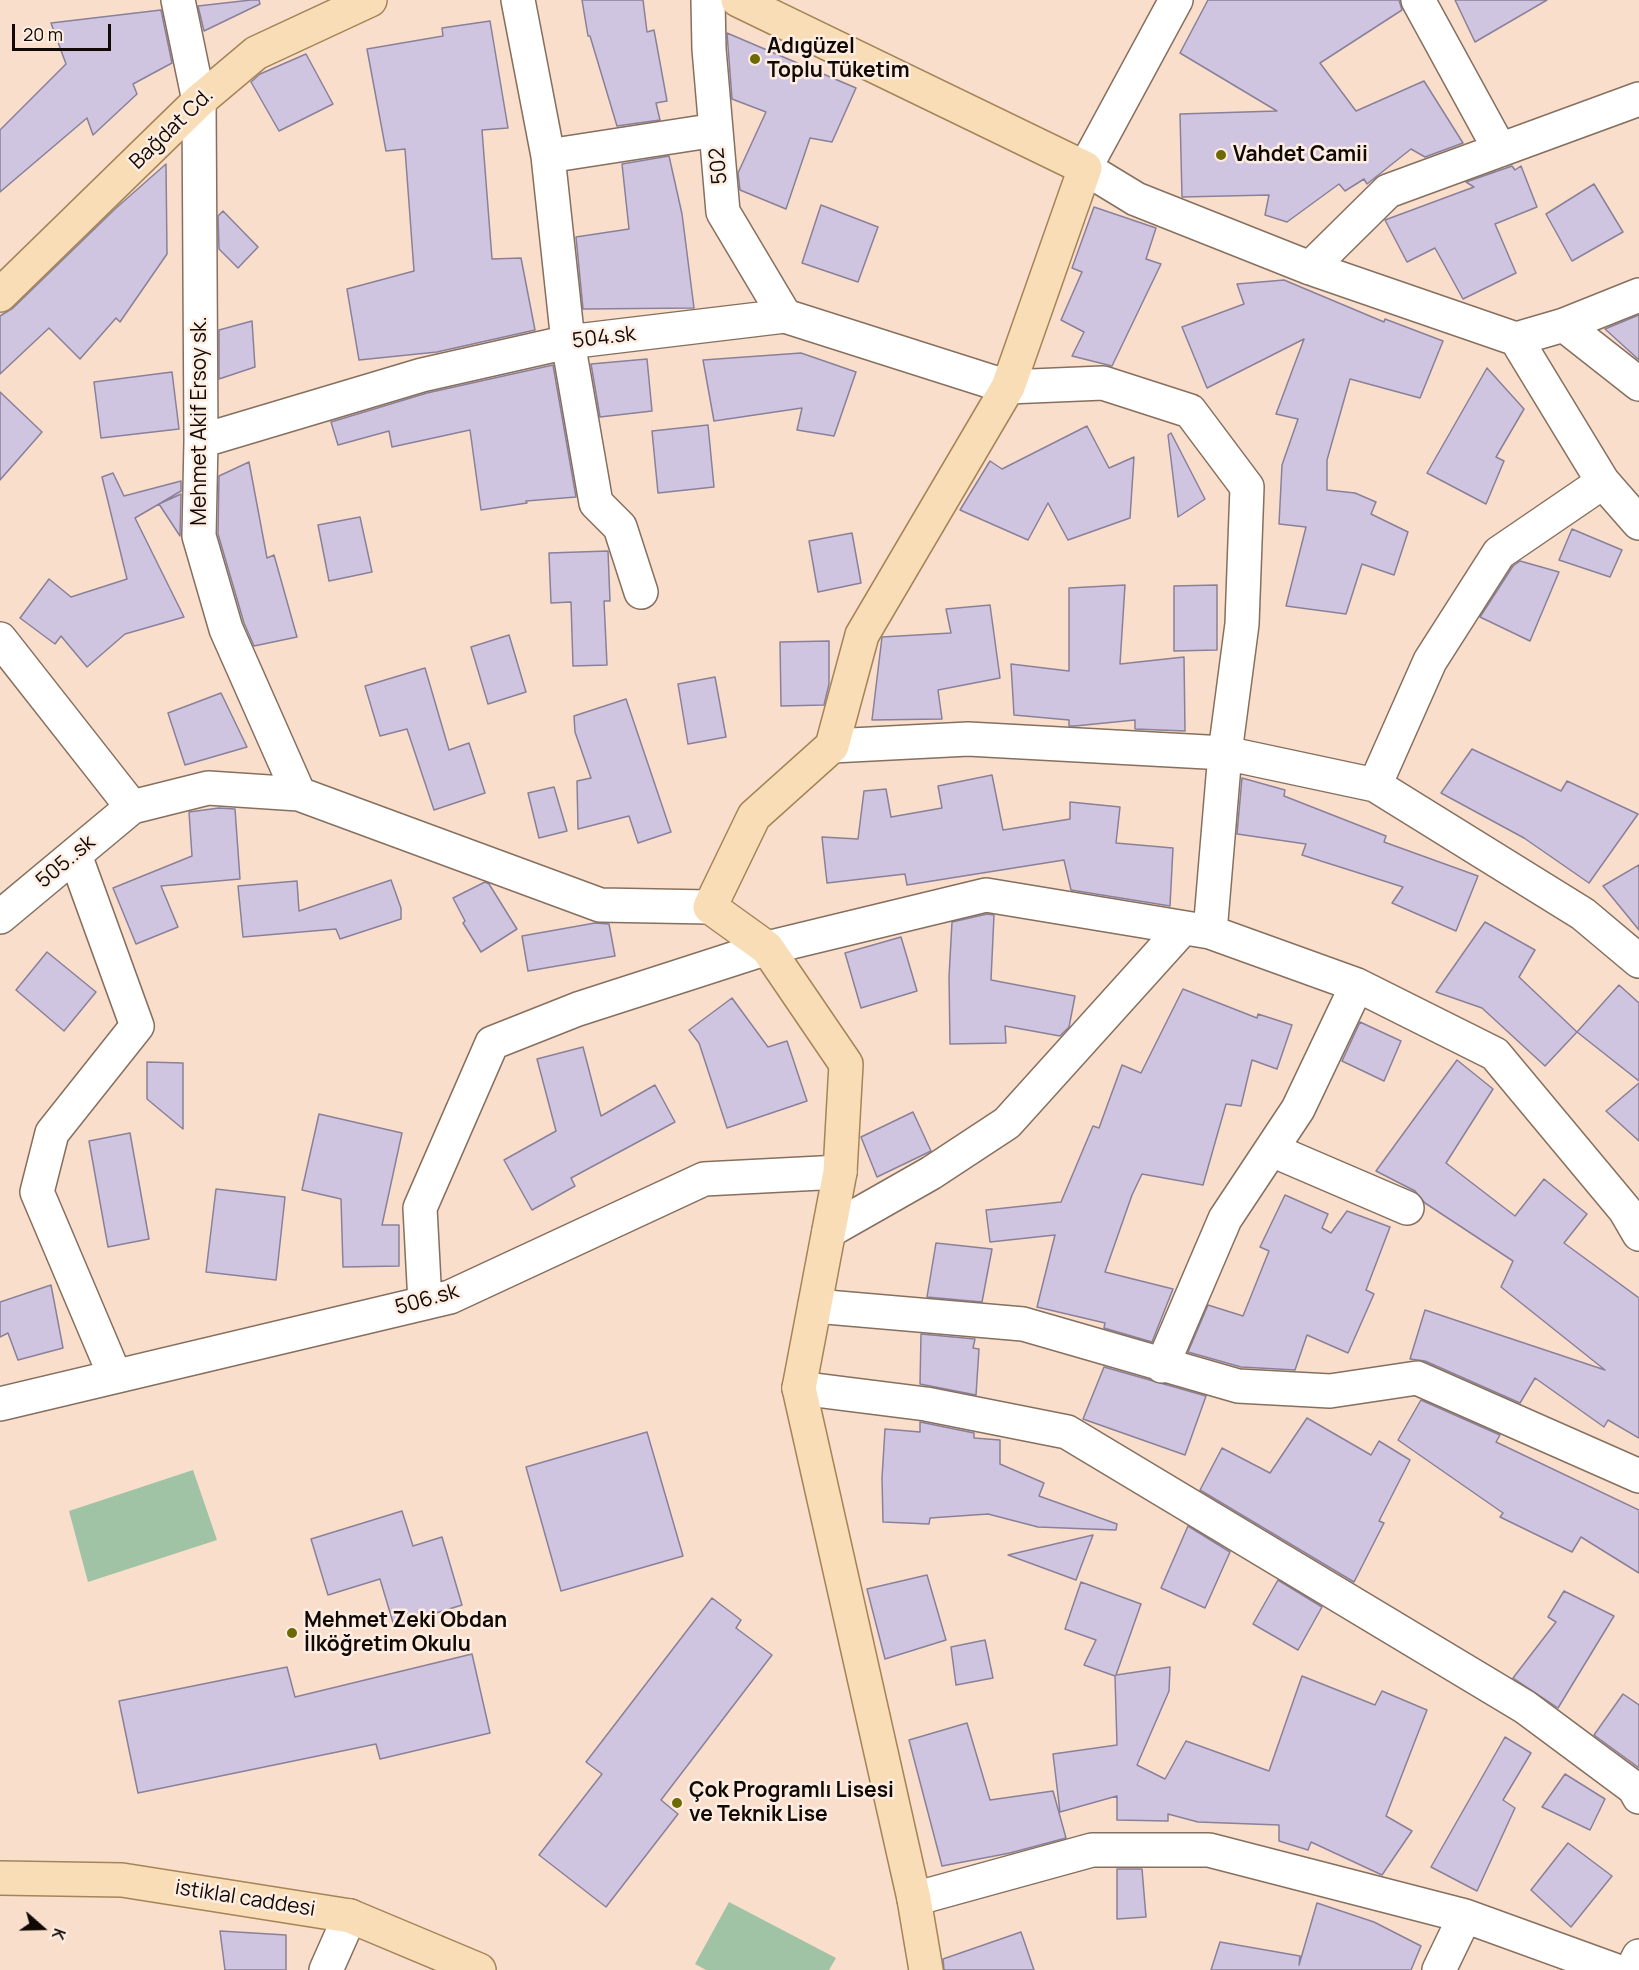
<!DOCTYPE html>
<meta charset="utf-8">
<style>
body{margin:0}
#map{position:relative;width:1639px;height:1970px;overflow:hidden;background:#f9decb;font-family:Manrope,sans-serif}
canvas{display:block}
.north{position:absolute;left:12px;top:1898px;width:60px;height:60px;-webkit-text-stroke:4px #feede2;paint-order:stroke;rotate:110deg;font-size:16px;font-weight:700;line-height:24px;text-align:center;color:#110904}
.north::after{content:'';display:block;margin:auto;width:21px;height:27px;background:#110904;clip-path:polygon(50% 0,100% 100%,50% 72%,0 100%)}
.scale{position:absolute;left:12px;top:24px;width:99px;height:27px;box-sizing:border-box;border:3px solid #110904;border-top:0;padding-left:8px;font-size:18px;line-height:21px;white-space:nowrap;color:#110904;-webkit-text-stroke:4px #feede2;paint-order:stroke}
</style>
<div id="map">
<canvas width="1639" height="1970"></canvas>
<div class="north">K</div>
<div class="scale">20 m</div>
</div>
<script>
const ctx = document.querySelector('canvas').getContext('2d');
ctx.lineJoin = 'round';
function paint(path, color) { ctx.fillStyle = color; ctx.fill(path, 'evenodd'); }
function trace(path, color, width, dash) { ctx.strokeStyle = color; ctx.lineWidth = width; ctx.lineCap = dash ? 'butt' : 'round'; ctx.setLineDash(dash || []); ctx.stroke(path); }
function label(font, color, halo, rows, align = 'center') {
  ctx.font = font + ' Manrope,sans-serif'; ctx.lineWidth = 5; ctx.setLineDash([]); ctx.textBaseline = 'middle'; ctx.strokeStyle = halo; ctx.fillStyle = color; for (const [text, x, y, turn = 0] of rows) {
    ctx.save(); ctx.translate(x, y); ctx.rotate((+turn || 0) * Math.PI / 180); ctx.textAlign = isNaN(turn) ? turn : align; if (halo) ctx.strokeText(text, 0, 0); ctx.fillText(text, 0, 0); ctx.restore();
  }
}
const green = new Path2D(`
 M193,1470L217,1540L88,1582L69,1511Z
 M729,1902L836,1958L829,1970H706L695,1964Z`);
const building = new Path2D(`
 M251,0H259L260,4L204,31L198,6Z
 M582,0H643L647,32L654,30L667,101L656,103L660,120L617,126L590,36H588Z
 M1208,0H1399L1402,10L1320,63L1356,111L1424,81L1463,143L1425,157L1411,149L1367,184L1364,179L1345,191L1339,184L1287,222L1265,215L1269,195L1182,197L1180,114L1277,111L1180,53Z
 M1455,0H1547L1475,42Z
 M161,10L172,63L133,84L137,94L93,135L87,118L0,192V130L66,64L51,23Z
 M490,21L508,128L482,130L492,259L521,258L535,330L437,352L359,360L347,289L414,271L405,149L386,151L367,49L443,36L442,28Z
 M727,33L856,88L832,142L810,138L786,209L740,190L738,173L766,112L732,99Z
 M306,54L333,104L279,131L251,82L260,74Z
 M669,156L682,214L694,308L583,309L576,237L629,229L622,164Z
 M166,164L167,254L120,322L116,318L80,359L49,328L0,374V316L13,308L115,209Z
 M1512,166L1515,170L1521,166L1537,207L1495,224L1516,273L1463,299L1435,248L1407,262L1385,220L1474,187L1466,182Z
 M1594,184L1623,232L1572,261L1546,214Z
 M821,205L878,227L858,282L802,263Z
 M1094,207L1156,228L1146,259L1161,264L1112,366L1072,356L1084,332L1061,320L1082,272L1072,268Z
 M223,211L258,247L238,268L219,249L218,216Z
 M1284,280L1384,322L1385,319L1443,341L1420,398L1350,379L1327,460V490L1355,493L1376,502L1371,514L1408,532L1394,575L1362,564L1346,614L1286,606L1306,527L1279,524L1282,465L1298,419L1276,414L1304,339L1207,388L1182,327L1244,304L1237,284Z
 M1639,315V360L1605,329Z
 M252,321L255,367L219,379V330Z
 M801,353L856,372L834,436L797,430L802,408L714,421L703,360Z
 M647,359L652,411L600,417L591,364Z
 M553,365L576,497L526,501L527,503L481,510L470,430L392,447L389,431L338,445L331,422L427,393Z
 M1487,368L1524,409L1496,457L1504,461L1486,504L1427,473Z
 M172,372L179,429L101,438L94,382Z
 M0,392L42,432L0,480Z
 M708,425L714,487L658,493L652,431Z
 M1087,426L1109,468L1134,457L1130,518L1068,540L1048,503L1028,540L960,510L990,461L1002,469Z
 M1171,433L1205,499L1178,517L1168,435Z
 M249,462L267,558L274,555L297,637L254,646L244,623L218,534L219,476Z
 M113,473L124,496L181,481V491L159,504L181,494L180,536L159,504L135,518L184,617L125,634L87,667L61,636L55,644L20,618L49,579L71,597L127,579L102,477Z
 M360,517L372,572L329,581L318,525Z
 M1572,529L1622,550L1610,577L1559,560Z
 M852,533L861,583L818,592L809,541Z
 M608,551L610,601H604L607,665L573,666L571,602L551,603L549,553Z
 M1520,561L1559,572L1530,641L1480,617L1513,566Z
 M1125,585L1120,664L1184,657L1185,731L1135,729V720L1075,726H1069V720L1014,715L1011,664L1069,671V588Z
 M1217,585V650L1174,651V586Z
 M990,605L1000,678L938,690L942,719L872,720L882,637L951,633L946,609Z
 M509,635L526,692L488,704L471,647Z
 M829,641V684L824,705L781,706L780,642Z
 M425,668L449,750L469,743L485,793L434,810L407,729L380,736L365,686Z
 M715,677L726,737L688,744L678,684Z
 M221,693L247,747L185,765L168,713Z
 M626,699L671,832L638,843L629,816L578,829L577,781L591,778L575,732L574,716Z
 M1472,749L1561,791L1567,781L1638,814L1589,883L1524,838L1441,793Z
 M992,775L1003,830L1070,819V802L1120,807L1116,843L1173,848L1170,906L1071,890L1064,860L907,885L905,874L827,883L822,837L858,839L864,791L886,789L891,817L942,808L938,786Z
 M1242,778L1285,790L1284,796L1386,836L1384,842L1478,876L1456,931L1392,903L1403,887L1302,855L1306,844L1237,834Z
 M554,787L567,831L539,838L528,793Z
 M219,808L235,809L240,879L161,886L178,927L136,944L113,888L192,856L189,812Z
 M1639,865V930L1603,886Z
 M391,880L401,908V919L340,939L336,929L243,937L238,886L297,881L299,911Z
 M485,882L489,884L517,929L481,952L463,923L465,921L453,898Z
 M987,914L994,915L991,980L1075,996L1069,1027L1060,1036L1005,1026L1006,1043L950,1044L949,977L952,922Z
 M1485,922L1535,950L1519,977L1577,1032L1545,1066L1482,1008L1436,992Z
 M595,923L609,924L615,956L528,971L522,936Z
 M901,937L917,991L861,1008L845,953Z
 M47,952L96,992L64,1031L16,990Z
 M1619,985L1639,1003V1081L1577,1032Z
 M1183,989L1257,1018L1258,1014L1292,1025L1277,1069L1252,1060L1241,1106L1226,1104L1203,1185L1142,1174L1132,1195L1105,1272L1173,1289L1152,1342L1104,1328L1105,1323L1037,1307L1055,1235L990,1242L986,1210L1061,1202L1093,1126L1099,1128L1122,1065L1141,1073Z
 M732,998L768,1047L787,1041L807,1101L727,1128L699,1043L689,1030Z
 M1360,1022L1401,1041L1384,1081L1342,1061Z
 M583,1047L601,1116L655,1085L675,1122L571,1178L575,1186L532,1210L504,1160L556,1131L537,1059Z
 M1457,1060L1493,1089L1446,1163L1515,1216L1544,1179L1587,1214L1564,1243L1639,1298V1438L1608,1420L1604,1427L1535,1378L1520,1403L1425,1361L1410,1359L1425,1310L1605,1370L1501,1287L1513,1261L1425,1203L1415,1191L1376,1171Z
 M147,1062L183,1063V1129L147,1099Z
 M1639,1083V1141L1606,1111Z
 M913,1112L931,1151L877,1177L861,1137Z
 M319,1114L402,1133L382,1225H399V1266L343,1267L341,1199L302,1190Z
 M130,1133L149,1239L108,1247L89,1141Z
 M216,1189L285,1197L276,1280L206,1272Z
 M1285,1195L1328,1214L1322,1228L1331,1233L1347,1211L1390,1227L1366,1290L1374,1294L1348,1353L1307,1335L1295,1370L1241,1367L1188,1352L1208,1305L1243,1316L1269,1251L1260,1247Z
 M936,1243L992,1249L982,1302L927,1297Z
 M51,1285L63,1348L18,1360L8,1333L0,1337V1302Z
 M921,1334L975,1339L973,1348L979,1349L976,1395L920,1384Z
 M1104,1367L1206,1396L1185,1455L1083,1419Z
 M1421,1400L1500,1435L1496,1442L1639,1510V1573L1581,1537L1572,1552L1500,1517L1503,1513L1398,1440Z
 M1307,1418L1371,1455L1379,1441L1410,1460L1379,1521L1384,1523L1354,1582L1200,1490L1222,1448L1270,1473Z
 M920,1422L974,1433V1438L1000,1440V1464L1044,1483L1039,1496L1117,1524L1116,1530L1038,1527L988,1514L930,1518L929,1524L883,1522L882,1478L885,1429L920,1432Z
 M647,1432L683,1556L561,1591L526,1467Z
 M402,1511L413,1546L442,1537L462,1605L394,1626L380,1579L328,1595L311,1539Z
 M1188,1526L1230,1552L1205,1608L1161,1588Z
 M1093,1535L1076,1580L1008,1555Z
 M927,1575L946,1640L885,1659L867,1589Z
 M1278,1580L1322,1607L1298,1650L1253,1624Z
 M1081,1582L1141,1604L1116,1675L1170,1667L1169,1691L1137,1765L1165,1779L1186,1741L1269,1771L1302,1676L1375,1705L1382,1691L1427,1710L1386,1816L1412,1831L1382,1875L1311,1842L1308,1850L1279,1841V1825L1198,1822L1168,1814V1821L1117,1820V1796L1060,1812L1053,1754L1117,1745L1115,1676L1084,1665L1096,1640L1065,1629Z
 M1564,1591L1614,1616L1558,1708L1513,1678L1556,1622L1548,1617Z
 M712,1598L741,1620L736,1628L772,1655L661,1800L678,1814L606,1907L539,1855L602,1774L586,1762Z
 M985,1640L993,1678L956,1685L951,1647Z
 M472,1654L490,1733L380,1759L376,1744L138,1793L119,1701L287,1667L295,1697Z
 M1623,1694L1639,1705V1768L1594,1735Z
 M967,1723L990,1800L1053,1791L1066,1838L1010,1853L942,1866L909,1740Z
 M1505,1737L1531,1753L1503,1800L1515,1808L1477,1891L1431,1867Z
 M1565,1774L1605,1799L1590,1830L1542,1807Z
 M1568,1843L1612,1876L1571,1927L1531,1890Z
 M1117,1869H1142L1146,1917L1117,1919Z
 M1317,1903L1374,1922L1421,1946L1411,1970H1211L1220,1942L1300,1956L1299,1965Z
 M220,1931L286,1935V1970H225Z
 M1021,1932L1034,1970H944L943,1959Z`);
const minor = new Path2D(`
 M178,0L199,101L201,441L199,536L226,629L299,794
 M518,0L548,156L568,342L596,503L620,527L641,592
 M708,0L709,49L723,212L785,316
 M1176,0L1085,168L1136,199L1310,268L1516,339L1603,482L1639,523
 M1418,0L1500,150
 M548,156L716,130
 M1310,268L1388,191L1639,99
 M1564,325L1639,384
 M1516,339L1564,325L1639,295
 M201,441L422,375L568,342L785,316L1008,387L1103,383L1190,411L1247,487L1242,624L1225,753L1210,932
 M0,639L132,807L208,788L299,794L600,905L710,907
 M832,746L968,739L1225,753L1375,785L1583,914L1639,961
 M1375,785L1430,661L1499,553L1603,482
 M75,855L137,1026L52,1133L37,1192L115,1376
 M0,917L132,807
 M1272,1150L1407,1208
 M829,1231L931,1173L1007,1123L1183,928
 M425,1303L420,1208L492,1043L578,1009L767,948L986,895L1210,932L1357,985L1495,1054L1625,1210L1639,1234
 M815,1306L1023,1324L1238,1386L1330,1391L1417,1378L1639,1476
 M1162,1366L1225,1219L1298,1109L1357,985
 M799,1388L926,1404L1067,1432L1525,1707L1634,1788L1639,1797
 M0,1404L450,1297L704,1179L840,1172
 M914,1899L1092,1850H1209L1465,1916L1614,1970
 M326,1970L350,1916
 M1439,1970L1465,1916
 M1632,1970L1639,1956`);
const major = new Path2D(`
 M738,0L1085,168L1008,387L862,635L832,746L754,816L710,907L767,948L846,1064L840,1172L799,1388L914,1899L926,1970
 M0,295L199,101L256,53L370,0
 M0,1878L122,1880L350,1916L479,1970`);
const markers = [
 [755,59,6,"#6d6903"],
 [1221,155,6,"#6d6903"],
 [292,1633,6,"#6d6903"],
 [677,1803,6,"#6d6903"]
];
const poiNames = [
 ["Adıgüzel",767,47],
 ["Toplu Tüketim",767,71],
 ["Vahdet Camii",1233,155],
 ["Mehmet Zeki Obdan",304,1621],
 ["İlköğretim Okulu",304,1645],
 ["Çok Programlı Lisesi",689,1791],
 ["ve Teknik Lise",689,1815]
];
const streetNames = [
 ["Bağdat Cd.",172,129,-44],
 ["502",719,166,-95],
 ["504.sk",604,338,-7],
 ["Mehmet Akif Ersoy sk.",200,421,-90],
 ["505..sk",66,862,-40],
 ["506.sk",427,1300,-16],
 ["istiklal caddesi",245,1899,9]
];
paint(green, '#a1c3a5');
paint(building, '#cfc5e0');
trace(building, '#8a8099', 1.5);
trace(minor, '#866f5e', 36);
trace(major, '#a58458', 36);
trace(minor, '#fff', 33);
trace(major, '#f8ddb6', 33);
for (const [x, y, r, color] of markers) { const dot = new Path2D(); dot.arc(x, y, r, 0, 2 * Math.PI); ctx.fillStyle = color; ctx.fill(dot); trace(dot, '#feede2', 2); }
label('bold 21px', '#110904', '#feede2', poiNames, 'left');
label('21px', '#110904', '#feede2', streetNames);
</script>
